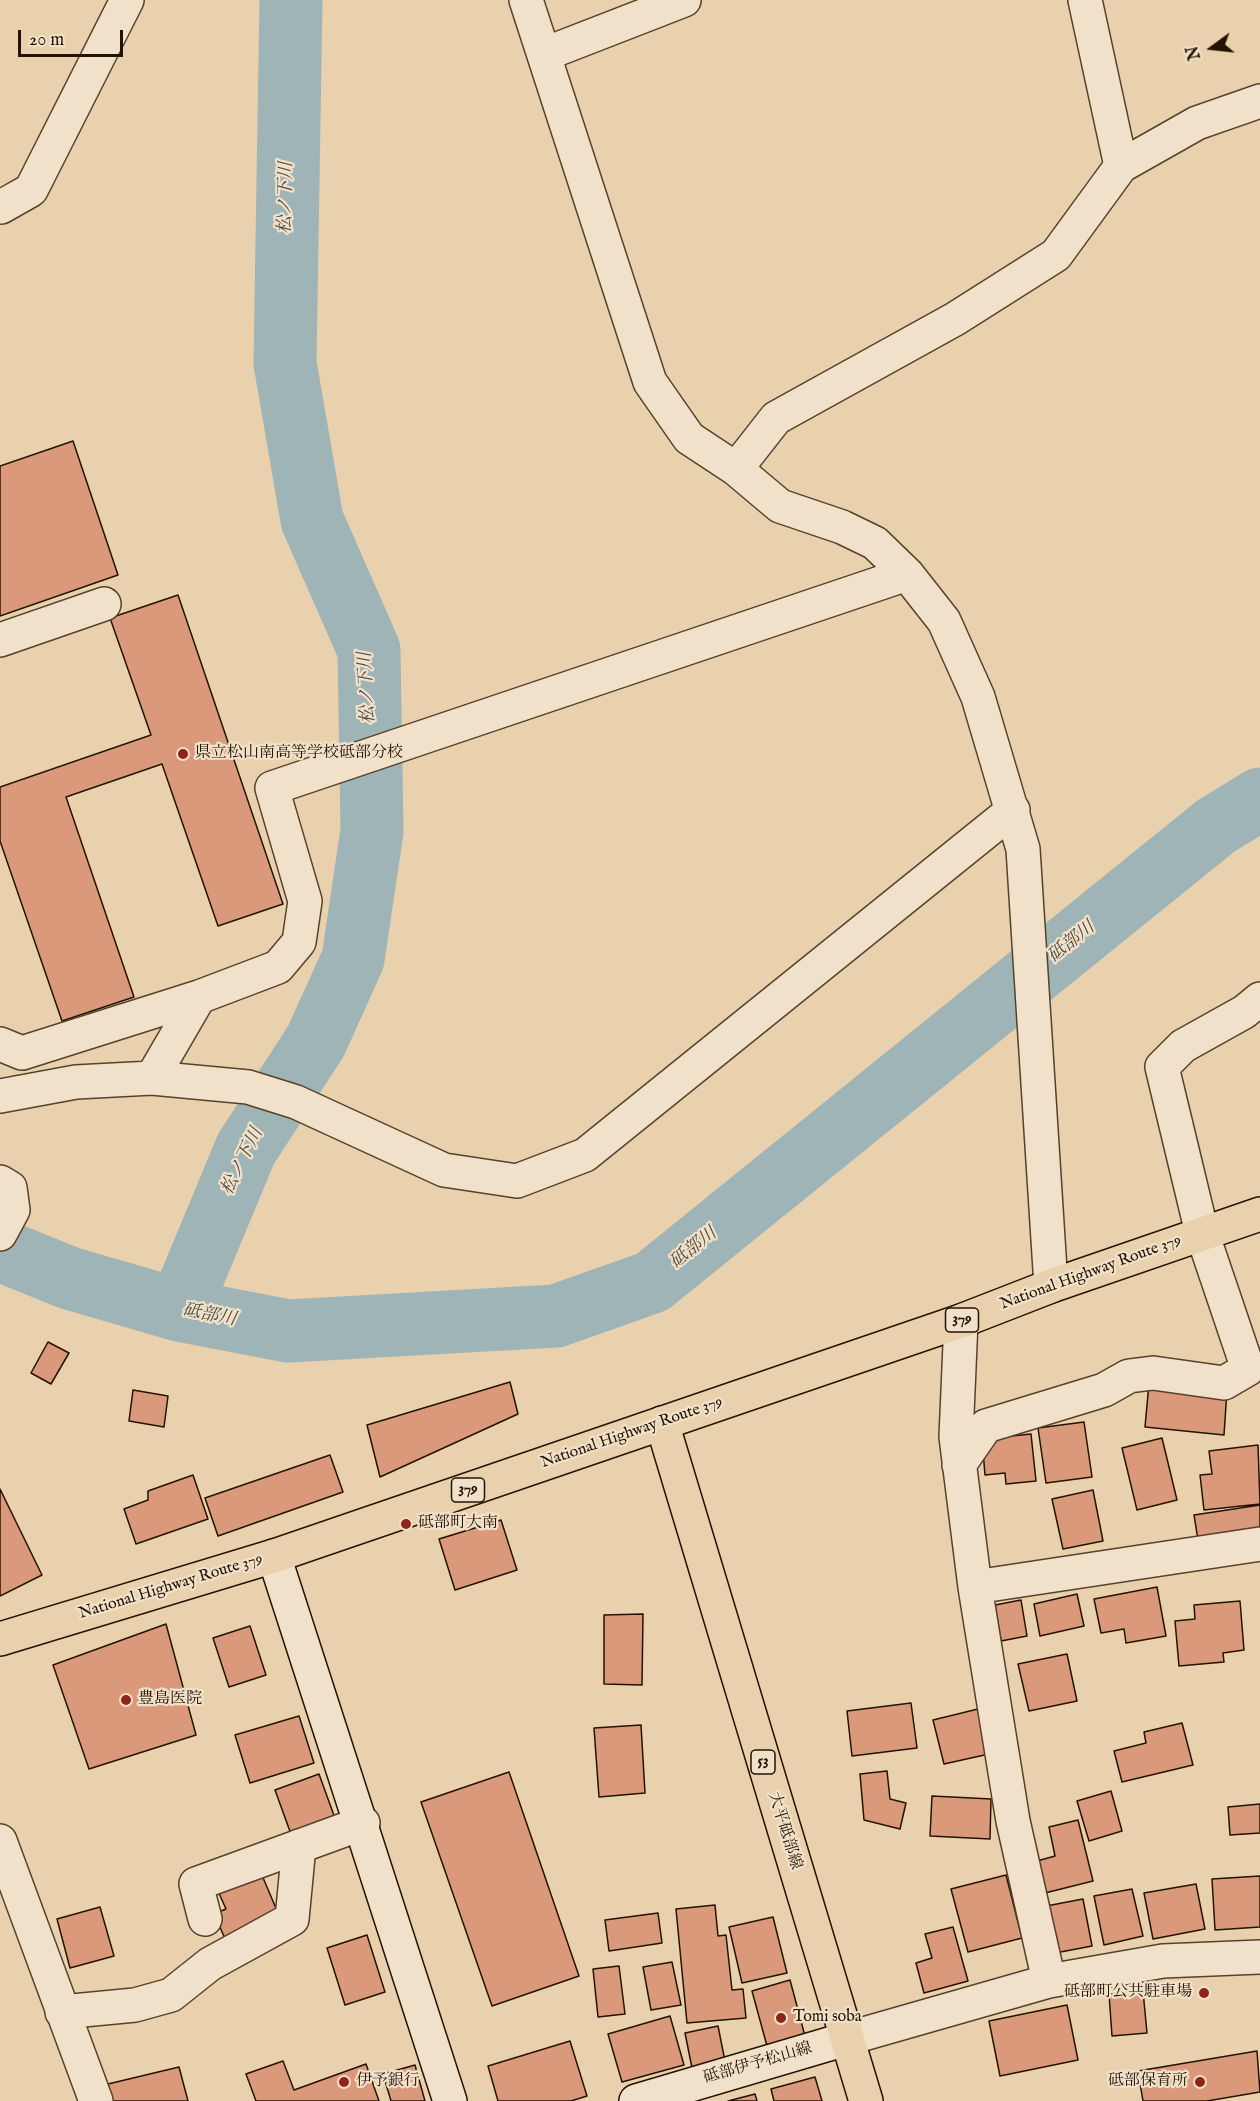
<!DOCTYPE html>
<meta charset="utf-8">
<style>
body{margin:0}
#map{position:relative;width:1260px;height:2101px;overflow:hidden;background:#ead1ad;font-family:"IM FELL English",serif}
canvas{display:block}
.north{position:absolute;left:1182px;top:18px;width:60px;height:60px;-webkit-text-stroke:4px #f1e1ca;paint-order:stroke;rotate:255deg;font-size:16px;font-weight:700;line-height:24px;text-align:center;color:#231300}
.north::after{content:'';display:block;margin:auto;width:21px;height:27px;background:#231300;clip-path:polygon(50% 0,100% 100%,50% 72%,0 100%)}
.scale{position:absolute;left:18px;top:30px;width:105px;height:27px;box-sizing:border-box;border:3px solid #231300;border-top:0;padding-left:8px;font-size:18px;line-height:21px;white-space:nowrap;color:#231300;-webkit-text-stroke:4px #f1e1ca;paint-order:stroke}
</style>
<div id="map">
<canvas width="1260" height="2101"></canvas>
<div class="north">N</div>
<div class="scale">20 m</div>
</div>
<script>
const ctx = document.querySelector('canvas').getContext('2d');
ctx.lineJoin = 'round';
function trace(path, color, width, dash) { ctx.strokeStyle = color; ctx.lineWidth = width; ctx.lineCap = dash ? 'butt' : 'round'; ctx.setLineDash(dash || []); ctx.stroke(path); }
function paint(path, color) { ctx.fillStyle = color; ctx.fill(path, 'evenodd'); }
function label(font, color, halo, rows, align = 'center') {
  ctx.font = font + ' "IM FELL English","Noto Serif JP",serif'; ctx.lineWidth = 4.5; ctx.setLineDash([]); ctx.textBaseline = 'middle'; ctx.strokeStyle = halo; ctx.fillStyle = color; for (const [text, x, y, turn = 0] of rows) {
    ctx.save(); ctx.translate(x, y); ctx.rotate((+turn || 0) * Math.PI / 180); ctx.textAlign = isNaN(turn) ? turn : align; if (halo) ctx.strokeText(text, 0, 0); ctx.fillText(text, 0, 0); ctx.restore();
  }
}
const river = new Path2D(`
 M0,1250L69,1278L179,1310L288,1331L556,1316L652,1282L1216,826L1260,799
 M179,1310L246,1149L316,1041L353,959L372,831L369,650L312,520L285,363L291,0`);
const building = new Path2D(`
 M73,441L118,575L0,616V466Z
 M178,595L283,904L218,926L162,764L66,797L134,997L62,1021L0,841V787L151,735L110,618Z
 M48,1342L69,1353L51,1384L31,1373Z
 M510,1382L518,1414L380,1477L367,1425Z
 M1149,1383L1227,1390L1224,1435L1145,1427Z
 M133,1390L168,1396L164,1427L129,1421Z
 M1084,1422L1092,1477L1046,1483L1038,1428Z
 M1031,1434L1036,1481L1006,1484L1005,1473L985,1475L982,1439Z
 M1162,1438L1177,1500L1137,1510L1122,1448Z
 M1258,1445L1260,1504L1204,1510L1200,1475L1212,1474L1209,1451Z
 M330,1455L343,1492L218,1536L205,1498Z
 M193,1475L208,1519L136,1544L124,1509L148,1500V1491Z
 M0,1489L42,1575L0,1596Z
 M1093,1490L1103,1541L1063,1549L1052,1499Z
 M1260,1505V1537L1199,1546L1194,1515Z
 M501,1520L517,1570L455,1590L439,1539Z
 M1157,1587L1166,1636L1126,1643L1124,1629L1101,1633L1094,1599Z
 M1077,1594L1084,1626L1040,1636L1034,1604Z
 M1021,1600L1027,1636L1001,1641L995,1605Z
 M1240,1601L1244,1650L1223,1653L1224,1662L1179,1666L1175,1621L1195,1619L1194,1605Z
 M643,1614L642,1685L604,1684V1615Z
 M166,1624L196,1735L89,1769L53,1665Z
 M250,1626L266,1675L229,1687L213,1638Z
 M1067,1654L1077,1701L1029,1711L1018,1664Z
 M911,1703L917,1748L852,1756L847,1711Z
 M978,1709L989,1754L944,1764L933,1720Z
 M299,1716L314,1763L250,1783L235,1735Z
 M1182,1723L1193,1765L1122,1782L1114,1751L1146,1743L1144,1732Z
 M641,1725L645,1793L599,1797L594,1728Z
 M887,1771L890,1799L906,1803L900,1829L864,1820L860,1774Z
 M509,1772L579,1976L492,2006L421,1802Z
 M319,1774L336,1821L292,1837L275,1790Z
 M1111,1791L1122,1831L1089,1841L1077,1801Z
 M932,1796L991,1799L990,1839L930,1836Z
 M1260,1804V1833L1230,1835L1228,1807Z
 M1078,1820L1093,1881L1045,1893L1037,1861L1055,1856L1049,1827Z
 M261,1873L281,1920L227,1943L214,1914L226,1909L218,1891Z
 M1006,1875L1022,1938L968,1952L951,1889Z
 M1260,1876V1927L1215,1930L1212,1879Z
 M1196,1884L1205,1929L1153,1939L1144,1893Z
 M1132,1889L1143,1936L1104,1945L1094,1896Z
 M1083,1899L1092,1946L1050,1954L1041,1907Z
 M715,1905L718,1936L726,1935L732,1990L743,1989L746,2018L687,2023L676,1909Z
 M100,1907L114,1956L70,1968L57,1919Z
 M658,1913L662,1943L609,1951L605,1920Z
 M773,1917L787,1973L742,1983L729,1927Z
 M953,1927L968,1981L924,1993L916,1963L932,1958L925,1934Z
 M367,1935L385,1992L345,2005L327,1948Z
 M672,1962L681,2005L651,2010L643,1967Z
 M619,1966L625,2014L598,2017L593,1969Z
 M790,1980L805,2036L767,2046L752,1991Z
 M1143,1991L1147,2033L1112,2036L1109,1994Z
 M1067,2005L1078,2060L1000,2076L989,2021Z
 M670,2016L684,2065L622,2082L608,2034Z
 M718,2026L725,2061L692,2068L685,2033Z
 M570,2041L587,2096L571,2101H498L488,2066Z
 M1257,2051L1260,2092L1207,2101H1143L1138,2071Z
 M283,2061L294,2090L366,2064L379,2101H256L246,2074Z
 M415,2065L425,2101H391L383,2074Z
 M179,2067L188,2101H112L108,2084Z
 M815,2077L822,2101H774L771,2089Z
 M755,2094L757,2101H728Z`);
const street = new Path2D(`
 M526,0L650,382L689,438L736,469L780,506L842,527L875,543L907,574L944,621L978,697L1023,849L1051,1286
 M1085,0L1121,166
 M545,54L684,0
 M1,207L31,190L127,0
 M736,469L776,418L955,319L1056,255L1121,166L1197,123L1260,101
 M0,640L104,604
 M0,1044L22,1053L199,997L278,967L299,942L305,901L272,788L907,574
 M152,1078L199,997
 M0,1096L76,1082L152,1078L248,1087L296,1102L444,1170L517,1181L585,1155L1013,810
 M0,1182L10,1188L13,1210L0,1234
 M961,1321L956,1437L975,1587L1013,1821L1049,1981
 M959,1465L986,1426L1104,1390L1129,1376L1153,1373L1224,1383L1248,1369L1202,1233L1162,1067L1183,1046L1244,1012L1260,999
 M975,1587L1260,1544
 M0,1841L96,2101
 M205,1919L196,1884L363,1823
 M62,2012L135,2005L171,1995L210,1964L292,1919L299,1846
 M846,2039L1049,1981L1163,1961L1260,1957`);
const secondary = new Path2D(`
 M274,1556L450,2101
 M636,2101L846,2039`);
const primary = new Path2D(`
 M662,1423L866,2101`);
const highway = new Path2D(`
 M0,1639L274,1556L961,1321L1051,1286L1260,1214`);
const markers = [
 [183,754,6,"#8f2418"],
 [406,1524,6,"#8f2418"],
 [126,1700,6,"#8f2418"],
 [1204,1993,6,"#8f2418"],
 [781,2018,6,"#8f2418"],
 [344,2082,6,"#8f2418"],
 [1200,2082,6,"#8f2418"]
];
const shields = [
 [962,1320,33],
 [468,1490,33],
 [763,1762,24]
];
const shieldNames = [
 ["379",962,1320],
 ["379",468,1490],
 ["53",763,1762]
];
const poiNames = [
 ["県立松山南高等学校砥部分校",195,754],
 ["砥部町大南",418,1524],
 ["豊島医院",138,1700],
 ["砥部町公共駐車場",1192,1993,"right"],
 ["Tomi soba",793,2018],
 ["伊予銀行",356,2082],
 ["砥部保育所",1188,2082,"right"]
];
const streetNames = [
 ["National Highway Route 379",1091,1273,-20],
 ["National Highway Route 379",632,1433,-19],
 ["National Highway Route 379",171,1587,-17],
 ["大平砥部線",784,1831,73],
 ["砥部伊予松山線",758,2064,-16]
];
const waterNames = [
 ["松ノ下川",287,198,-89],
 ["松ノ下川",368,688,-93],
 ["砥部川",1072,943,-39],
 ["松ノ下川",243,1162,-64],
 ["砥部川",694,1249,-39],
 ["砥部川",209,1316,11]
];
trace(river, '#9eb4b7', 63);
paint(building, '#db997b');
trace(building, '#231300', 1.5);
trace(street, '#55422b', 36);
trace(secondary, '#231300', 36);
trace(primary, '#231300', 36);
trace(highway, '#231300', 36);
trace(street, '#f1e1ca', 33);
trace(secondary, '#f1e1ca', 33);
trace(primary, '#ead1ad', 33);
trace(highway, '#ead1ad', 33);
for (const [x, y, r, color] of markers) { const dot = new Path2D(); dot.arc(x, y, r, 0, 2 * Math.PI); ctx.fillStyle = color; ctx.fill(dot); trace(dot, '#f1e1ca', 2); }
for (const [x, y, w] of shields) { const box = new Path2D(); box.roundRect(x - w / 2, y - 12, w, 24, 4.5); ctx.fillStyle = '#f1e1ca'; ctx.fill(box); trace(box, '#231300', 1.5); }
label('bold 15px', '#231300', null, shieldNames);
label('16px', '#231300', '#f1e1ca', poiNames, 'left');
label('16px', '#231300', '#f1e1ca', streetNames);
label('italic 18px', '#4e4b40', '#f1e1ca', waterNames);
</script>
